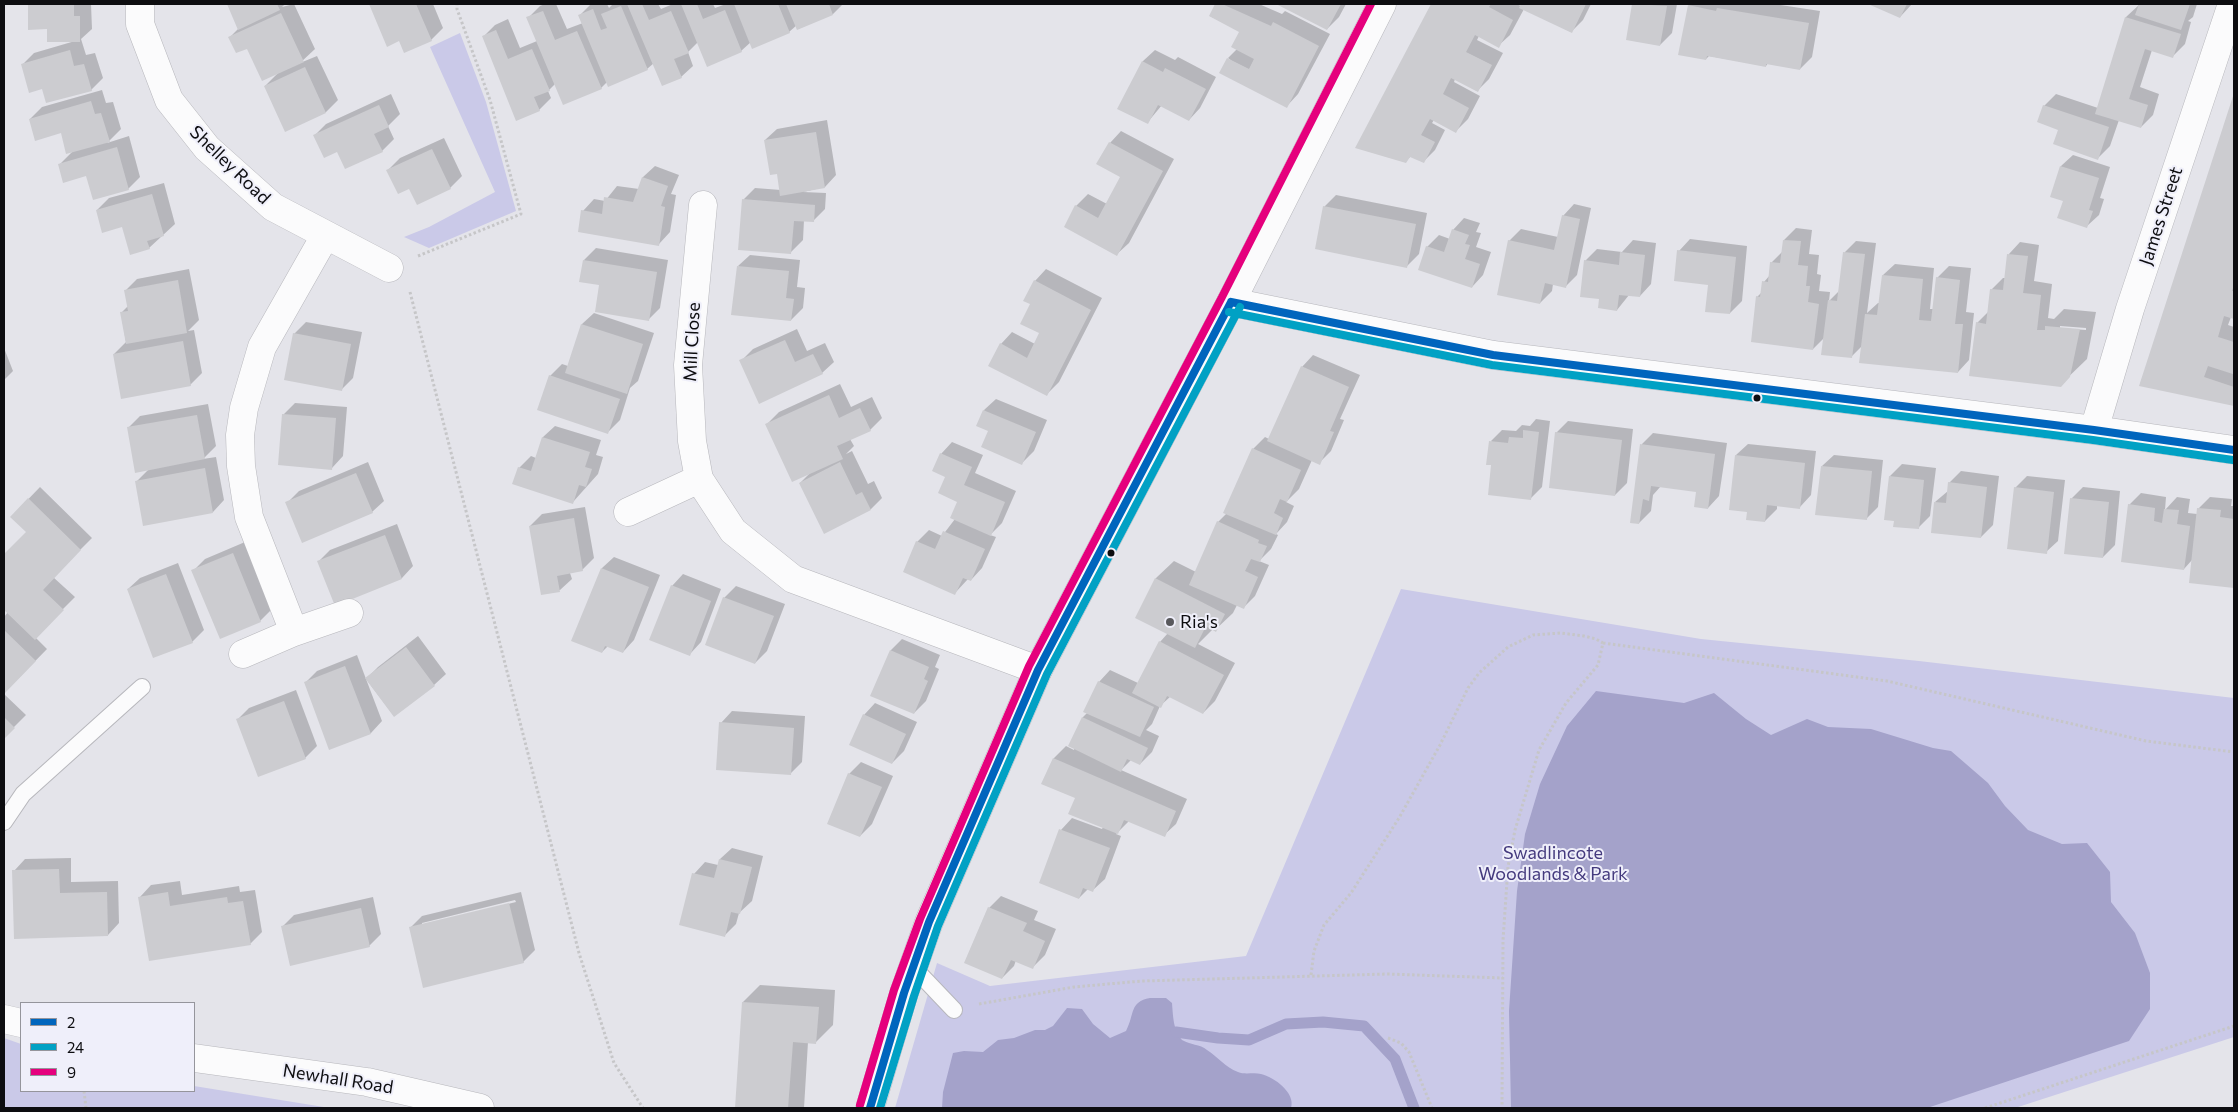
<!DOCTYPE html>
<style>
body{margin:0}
#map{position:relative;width:2238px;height:1112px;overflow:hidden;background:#e4e4ea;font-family:Commissioner,sans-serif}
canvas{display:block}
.frame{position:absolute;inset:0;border:5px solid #0d0d10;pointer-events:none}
.legend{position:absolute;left:20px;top:1002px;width:175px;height:90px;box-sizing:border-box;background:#efeffa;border:1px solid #95959c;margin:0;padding:6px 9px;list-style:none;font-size:15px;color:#0d0d10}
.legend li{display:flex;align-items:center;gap:10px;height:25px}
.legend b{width:25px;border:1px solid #95959c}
</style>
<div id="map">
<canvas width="2238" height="1112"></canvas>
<div class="frame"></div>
<ul class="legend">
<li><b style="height:6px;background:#0065bd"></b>2</li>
<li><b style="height:6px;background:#01a1c4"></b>24</li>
<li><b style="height:6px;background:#e5007d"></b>9</li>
</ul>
</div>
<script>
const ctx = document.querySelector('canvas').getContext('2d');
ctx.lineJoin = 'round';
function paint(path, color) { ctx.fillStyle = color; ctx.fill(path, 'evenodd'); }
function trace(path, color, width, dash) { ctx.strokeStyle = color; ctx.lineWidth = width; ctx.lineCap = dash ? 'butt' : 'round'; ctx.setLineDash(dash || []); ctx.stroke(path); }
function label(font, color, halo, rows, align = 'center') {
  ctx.font = font + ' Commissioner,sans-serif'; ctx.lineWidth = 4; ctx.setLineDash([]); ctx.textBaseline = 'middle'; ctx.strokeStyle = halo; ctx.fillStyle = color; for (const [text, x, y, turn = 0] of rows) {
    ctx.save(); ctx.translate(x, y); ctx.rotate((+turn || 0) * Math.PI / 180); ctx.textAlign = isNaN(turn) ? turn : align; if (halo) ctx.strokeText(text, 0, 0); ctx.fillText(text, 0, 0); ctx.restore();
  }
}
const green = new Path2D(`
 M460,33L486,102L516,211L429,248L404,237L429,227L495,192L430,47Z
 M1401,589L1701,639L1919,661L2234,698V1037L2015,1108H895L937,963L990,986L1246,956Z
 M4,1038L21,1044V1091H194V1086L330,1108H4Z`);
const water = new Path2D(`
 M1596,691L1684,703L1714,693L1746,719L1771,735L1807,719L1828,727L1871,729L1933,748L1951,751L1988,783L2005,806L2028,830L2062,844L2087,843L2110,872L2111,902L2135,933L2150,973V1009L2129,1041L1927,1108H1511L1509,1011L1517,891L1525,834L1540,784L1567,726Z
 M1150,998H1166L1172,1003C1173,1015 1173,1031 1182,1040C1190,1045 1200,1044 1207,1050C1218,1057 1225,1067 1238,1072C1245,1075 1254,1072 1261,1074C1274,1077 1296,1093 1291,1108H942L943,1092L953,1053L964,1051L983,1052L998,1040L1014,1038L1035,1030H1045L1053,1026L1067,1008L1082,1009L1093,1024L1110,1038L1126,1031C1135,1014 1129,1002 1150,998Z`);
const shadow = new Path2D(`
 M29,4H91L92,29L81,39L86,55L95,53L103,78L91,90L42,88L22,65L34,53L75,41L48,28H30Z
 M228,4H285L282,7L294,4L315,49L300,63L317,56L338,100L326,112L286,130L265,86L279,72L248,47L230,37L239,28Z
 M370,4H433L443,28L431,40H400L387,45Z
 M545,4H556L567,29L583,23L580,15L591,4H607L609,8L613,4H658L661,9L673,4H713L715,8L726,4H848L842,5L833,14L798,29L797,25L789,32L751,42L741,51L698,42L688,52L693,66L681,77L654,63L647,69L607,82L601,88L555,84L548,91L551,98L539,110L483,37L495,25L508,19L520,48L537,41L528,18L540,6Z
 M1217,4H1259L1282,14L1285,11L1330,34L1298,94L1287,106L1228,58L1237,49L1241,32L1210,16Z
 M1278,4H1346L1339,17L1327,29Z
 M1432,4H1516L1521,6L1522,4H1591L1583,20L1571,32L1524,9L1510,35L1498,46L1479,36L1477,40L1503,53L1489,79L1477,91L1455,79L1454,82L1480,96L1468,119L1456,131L1434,120L1432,123L1445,130L1435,150L1423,162L1411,156L1406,161L1357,147Z
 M1633,4H1677L1672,33L1660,45L1627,39Z
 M1690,4H1774L1820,11L1812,57L1800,69L1768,63L1766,66L1709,56L1706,59L1689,5Z
 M1871,4H1912L1900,17Z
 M2140,4H2197L2193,17L2188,21L2191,22L2185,44L2173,56L2152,50L2140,87L2159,94L2153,115L2141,127L2119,120L2110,146L2098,158L2059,129L2044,106L2056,94L2098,108L2126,17Z
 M1155,50L1175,60L1178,57L1216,77L1200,108L1189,120L1162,105L1147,123L1119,108L1143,61Z
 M102,90L106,103L113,102L121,129L107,143L129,136L140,177L128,189L59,165L73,151L62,132L30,119L42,107Z
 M391,94L400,114L388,126L394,139L382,151H338L315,135L326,124Z
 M2234,97V318L2231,317L2228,325L2234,327V405L2140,385Z
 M827,120L836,175L825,187L803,192L826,193L825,209L813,221L804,220L803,240L791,252L743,200L755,188L781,190L778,172L765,140L777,129Z
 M1121,131L1174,159L1129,243L1117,254L1076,206L1088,194L1107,204L1122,176L1110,143Z
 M444,138L462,176L450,188L410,187L388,170L400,158Z
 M2073,155L2110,167L2100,198L2104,199L2099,215L2087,226L2064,200L2061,166Z
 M655,166L679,175L671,194L676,195L670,232L659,244L583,211L594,199L605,201L617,186L639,189L643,177Z
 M164,183L175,224L149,248L123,226L97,210L109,198Z
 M1336,195L1427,213L1419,254L1407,266L1324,207Z
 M1574,204L1591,208L1577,275L1566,286L1553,284L1552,291L1540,303L1509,241L1521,229L1558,237L1563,216Z
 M1464,218L1480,223L1476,232L1481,233L1476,247L1491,252L1483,275L1472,287L1427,247L1439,235L1450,239L1453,230Z
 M1796,228L1812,230L1809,254L1819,255L1817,274L1821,275L1819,291L1830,292L1829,301L1840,290L1845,252L1856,241L1876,243L1867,313L1878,303H1880L1883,275L1895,264L1934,268L1930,309H1934L1937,278L1949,266L1971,268L1966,312L1974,313L1969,360L1958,372L1862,346L1851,357L1825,337L1813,349L1757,297L1762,292L1764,282L1770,275L1771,263L1783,251L1784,240Z
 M1690,239L1747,246L1742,301L1730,313L1710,284L1679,251Z
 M1633,240L1656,243L1651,284L1640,296L1629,295L1617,310L1601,298L1585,261L1597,249L1622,252Z
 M2020,242L2039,245L2034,281L2052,284L2048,318L2054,319L2064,309L2096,312L2087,359L2060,385L1977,323L1988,312L1991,290L2003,278H2006L2009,254ZM2060,326L2086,328V330L2060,328Z
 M596,248L668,260L660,308L648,320L601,284L584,260Z
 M750,255L800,260L797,287L805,288L803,308L791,320L738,266Z
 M189,269L199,320L188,331L194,330L202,373L190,385L114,354L126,342L121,313L128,306L125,291L137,279Z
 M1046,269L1102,298L1059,382L1047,394L1001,344L1012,332L1035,344L1041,333L1032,304L1035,281Z
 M594,313L654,333L638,381L630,388L620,420L608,432L550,376L562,364L568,366L582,324Z
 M306,322L362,332L353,378L341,390L294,334Z
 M797,329L807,351L825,343L834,362L822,373L741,361L753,349Z
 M4,348L13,371L4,380Z
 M1313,355L1360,375L1340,419L1344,420L1331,451L1319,463L1312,460L1299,489L1286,502L1294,506L1287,522L1276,534L1278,535L1271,549L1259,561L1269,565L1255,596L1243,608L1237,605L1233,613L1215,630L1213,629L1198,644L1235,663L1215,701L1203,713L1171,696L1160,706L1152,724L1146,730L1159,736L1152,752L1140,764L1131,760L1121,770L1187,799L1176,824L1164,835L1129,821L1116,834L1121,836L1105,879L1093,890L1088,889L1079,898L1061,830L1072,818L1102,829L1103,827L1077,798L1043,783L1054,758L1066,746L1074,750L1083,717L1088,712L1099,682L1110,670L1138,683L1160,642L1168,633L1137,617L1156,578L1174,561L1196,572L1218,522L1227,513L1253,449L1265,437L1269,439L1302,367Z
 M840,384L851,407L872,397L882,418L870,430L850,439L854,446L846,454L852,451L868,484L874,481L882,498L871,509L824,532L800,483L811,472L767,424L779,412Z
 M996,399L1047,420L1034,451L1022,463L989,430L984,410Z
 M295,403L347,407L343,456L332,468L283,415Z
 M208,404L216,446L203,459L216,457L224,500L213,512L136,482L149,469L128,428L140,416Z
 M1536,419L1550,421L1542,487L1530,499L1491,441L1502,430L1516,431L1522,425L1530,426Z
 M1568,421L1633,429L1627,483L1615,495L1556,433Z
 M555,426L601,440L596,455L603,457L598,474L573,502L519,468L531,456L536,458L543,437Z
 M1653,433L1727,443L1719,496L1708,508L1698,491L1661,486L1653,495L1651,511L1639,523L1642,444Z
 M952,442L983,455L975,473L1016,491L1002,523L990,535L996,537L982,568L971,580L968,579L955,593L917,542L929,530L942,536L955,519L959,501L947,476L941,454Z
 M1748,444L1816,451L1811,495L1800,507L1777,505V509L1765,521L1748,511L1736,455Z
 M1834,455L1883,460L1878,507L1866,519L1822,466Z
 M368,462L384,501L372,512L287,503L299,491Z
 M1902,464L1936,468L1930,516L1918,528L1890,476Z
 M1961,471L1999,476L1993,525L1981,537L1935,502L1948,491L1949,483Z
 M2027,476L2065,480L2058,541L2046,552L2015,488Z
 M40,487L92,538L53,577L75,597L35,637L47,649L4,693V617L8,612L4,608V556L27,532L12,516Z
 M2083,487L2120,491L2115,545L2103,557L2071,499Z
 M2141,493L2166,497L2165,510L2177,497L2190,499L2188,513L2197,514L2198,509L2210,497L2232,499L2231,506H2234V587L2190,582L2192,560L2184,569L2129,505Z
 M585,507L594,558L582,570L570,573L572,579L560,590L542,593L530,526L542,514Z
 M397,524L413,566L402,578L335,604L319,561L330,550Z
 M245,542L272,609L260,621L193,571L205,559Z
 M614,557L660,575L634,640L623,652L608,646L602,652V568Z
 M178,563L204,630L192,642L128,589L140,578Z
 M683,574L721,589L701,642L690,654L672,586Z
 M736,586L785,604L767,651L755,663L724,598Z
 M418,636L446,674L434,685L394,716L366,679L382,721L371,733L330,748L305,683L317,671L357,655L366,679L378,667Z
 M902,639L940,655L935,667L939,669L926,701L914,713L872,695L891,650Z
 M296,690L317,746L305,758L238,719L249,708Z
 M4,694L26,715L4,737Z
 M875,703L917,722L904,751L892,763L864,715Z
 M732,711L805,716L802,762L790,774L721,723Z
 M861,762L893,776L872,824L860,836L849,774Z
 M732,848L763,856L752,901L739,913L736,924L724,936L694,874L705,862L718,865L720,859Z
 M71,858V882L118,881L119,923L108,935L14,871L25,859Z
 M180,881L182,895L239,886L240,892L255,890L262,932L250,944L140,897L151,885Z
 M521,892L535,950L523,962L410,928L422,916ZM515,900L516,902L422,925V923Z
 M1001,896L1038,911L1034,920L1056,929L1045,955L1033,967L1016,960L1014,966L1002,978L989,908Z
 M373,897L381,934L369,946L283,926L294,915Z
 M760,985L835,990L833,1025L816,1042H808L804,1108H736L743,1002Z`);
const stream = new Path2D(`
 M1176,1032L1218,1038L1249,1040L1286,1024L1323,1022L1364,1026L1395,1059L1414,1108`);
const building = new Path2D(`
 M28,4H74V16H80V42H47V29L28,30Z
 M227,4H277L280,10L238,30Z
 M369,4H416L432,41L404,53L399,41L387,47Z
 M627,4H642L649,20L671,11L689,53L674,59L682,78L662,86Z
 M681,4H697L703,19L725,10L742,52L707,67Z
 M734,4H778L790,33L752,49Z
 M786,4H829L833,15L797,30Z
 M1215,4H1222L1271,26L1273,22L1319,46L1287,108L1219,73L1227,58L1249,69L1254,59L1231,47L1239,32L1209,16Z
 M1276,4H1341L1327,30Z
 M1431,4H1491L1489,7L1513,20L1499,48L1475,35L1466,52L1492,65L1478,92L1451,78L1443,94L1469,108L1456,133L1430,119L1421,135L1435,142L1424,163L1410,157L1406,163L1355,148Z
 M1521,4H1586L1572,33L1519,8Z
 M1632,4L1667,6L1660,46L1626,40Z
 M1868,4H1907L1900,18Z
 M2139,4H2190L2181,30L2135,15Z
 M1688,5L1716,11L1717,8L1809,23L1800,70L1766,64V67L1707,56L1706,60L1678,55Z
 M621,6L648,70L608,87L578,15L593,9L601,30L607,28L601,14Z
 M543,11L555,40L577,31L602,89L563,105L526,17Z
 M281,13L304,62L262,81L247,49L236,53L228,37Z
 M2125,17L2181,34L2173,58L2145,49L2129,99L2148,105L2141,128L2095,114Z
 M496,30L508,59L532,49L550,91L534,97L540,111L516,121L482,36Z
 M70,50L74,66L84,64L92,91L46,103L42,89L29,93L21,64Z
 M1142,61L1163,72L1165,68L1206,89L1189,121L1158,105L1148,124L1117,109Z
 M305,67L326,113L285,132L264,86Z
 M2234,93V285L2232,291H2234V319L2224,316L2218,337L2234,342V370L2233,374L2208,366L2204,377L2234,387V406L2139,386Z
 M91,101L95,114L101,113L110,142L66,154L61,133L35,141L29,119Z
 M379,105L389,127L374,134L383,152L345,169L337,152L324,158L313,135Z
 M2043,105L2109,127L2098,160L2053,144L2058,130L2037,122Z
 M816,132L825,188L780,196L777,174L770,175L764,140Z
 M1109,142L1163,171L1117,256L1064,227L1075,205L1098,218L1120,177L1096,164Z
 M117,147L129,190L93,200L86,176L63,183L58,164Z
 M432,149L451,189L417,205L409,189L398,194L386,170Z
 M2060,166L2099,178L2089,210L2093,211L2087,228L2057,218L2063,201L2050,197Z
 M642,177L668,186L661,206L665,207L659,246L578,232L581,210L602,214L604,197L633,202Z
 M152,194L164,236L147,241L150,249L130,255L122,227L102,233L96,210Z
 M742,199L815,205L814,222L794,221L791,254L738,250Z
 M1323,206L1416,224L1407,268L1315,249Z
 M1562,215L1580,219L1566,288L1545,283L1540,304L1497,295L1508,240L1554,250Z
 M1452,229L1469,235L1465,244L1470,245L1465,259L1480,264L1472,288L1418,270L1426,246L1444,252Z
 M1783,240L1801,241L1798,265L1808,266L1806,286H1810L1808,302L1819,304L1813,350L1751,342L1756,296L1760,297L1762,281L1768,282L1770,262L1780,263Z
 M1677,250L1736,257L1730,314L1705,312L1708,285L1674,281Z
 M1620,252L1645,255L1640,297L1619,295L1617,311L1598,308L1599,299L1580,297L1584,260L1619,265Z
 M1843,252L1865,254L1852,358L1821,355L1828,300L1837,301Z
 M2007,254L2028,256L2023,293L2041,295L2037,330H2045V326L2080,329L2070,377L2061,387L1969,376L1976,322L1986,324L1990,289L2003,290Z
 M583,260L657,272L649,321L595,312L599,285L579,282Z
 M737,266L789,271L786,298L794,299L791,321L731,315Z
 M1882,275L1923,279L1919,320L1931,321L1936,277L1960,280L1955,324H1963L1958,373L1859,363L1865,314L1877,315Z
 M178,280L187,333L126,344L120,312L128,311L124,290Z
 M1034,280L1091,310L1047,396L988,366L1000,343L1027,358L1039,333L1020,324L1030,304L1023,301Z
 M581,324L643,344L627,394L565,373Z
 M293,333L351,344L342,391L284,380Z
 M785,340L795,362L813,354L823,374L759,404L739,360Z
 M183,341L191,386L121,399L113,354Z
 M1301,366L1349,387L1330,431L1334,432L1320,465L1267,441Z
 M549,375L620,399L608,434L537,410Z
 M829,395L839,418L860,408L871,431L837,446L843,459L792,482L765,424Z
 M983,410L1036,432L1022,465L981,447L988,431L976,426Z
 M282,414L336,418L332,470L278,465Z
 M197,415L205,459L135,473L127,427Z
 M1523,430L1539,432L1531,500L1488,495L1491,465H1486L1489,441L1508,443L1509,437L1523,438Z
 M1555,432L1622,440L1615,496L1549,488Z
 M542,437L590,452L585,467L592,469L586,487L579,485L573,504L512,484L518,467L531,471Z
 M1640,444L1715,454L1708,509L1694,507L1696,492L1651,486L1649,501L1643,499L1639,524L1630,523Z
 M1252,448L1301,470L1287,502L1280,499L1274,513L1283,518L1276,535L1223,513Z
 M940,453L972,467L964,485L1005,502L991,536L950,518L957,502L938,493L945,477L932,471Z
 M1735,455L1805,463L1800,509L1767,505L1765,522L1746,520L1747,512L1729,510Z
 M840,462L856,495L862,492L871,510L824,534L799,483Z
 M1821,466L1872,471L1867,520L1815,515Z
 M205,468L213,513L143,526L135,481Z
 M356,473L373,513L302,543L285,502Z
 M1889,476L1924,480L1919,529L1893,527L1894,521L1884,520Z
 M1948,482L1987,487L1981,538L1931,533L1934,502L1946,503Z
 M2014,487L2054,492L2047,554L2007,549Z
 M28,498L81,550L43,590L64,610L35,640L4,610V554L26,532L10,517Z
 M2070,498L2109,502L2103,558L2064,554Z
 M2128,504L2155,508L2154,521L2162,523L2164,509L2179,510L2177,524L2190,526L2184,570L2121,562Z
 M2197,508L2221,510L2220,517L2234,519V588L2189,583Z
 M574,518L583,571L557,576L560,592L541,595L529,526Z
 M1217,521L1259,540L1258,543L1267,546L1260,562L1251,559L1245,571L1258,577L1244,609L1189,585Z
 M943,531L985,549L971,581L963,578L955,595L903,572L916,541L935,549Z
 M385,535L402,579L335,606L317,561Z
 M233,553L261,622L220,639L191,570Z
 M601,568L649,587L623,653L605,646L602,653L571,641Z
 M166,574L193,643L153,658L127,589Z
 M1155,578L1225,614L1216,632L1206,626L1195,648L1135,618Z
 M671,585L711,601L690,656L649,640Z
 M723,597L774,616L755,664L705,645Z
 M4,630L36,661L4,694Z
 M1159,641L1224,675L1203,714L1167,696L1161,708L1132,693Z
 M406,647L435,686L394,717L365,678Z
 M890,650L929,667L924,679L928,681L914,714L870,696Z
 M345,666L371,734L329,750L304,682Z
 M1098,681L1154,707L1140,737L1083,712Z
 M284,701L306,759L258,777L236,719Z
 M863,714L906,734L892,764L849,745Z
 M4,717L15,728L4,739Z
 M1082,717L1148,748L1140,765L1127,759L1121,772L1068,746Z
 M719,722L794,728L791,775L716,770Z
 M1053,758L1176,811L1165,837L1124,820L1118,834L1068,814L1075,798L1041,784Z
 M848,773L882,787L860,837L827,824Z
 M1059,829L1110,848L1093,892L1083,888L1079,899L1039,883Z
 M719,859L752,867L740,914L731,912L725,937L679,925L692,873L714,878Z
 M59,869L60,893L107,892L108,936L14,939L12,870Z
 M168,892L170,906L227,897L228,903L243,901L251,945L149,961L138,897Z
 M509,903L524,963L423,988L409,927Z
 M988,907L1027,923L1023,931L1045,941L1033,969L1011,960L1002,979L964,963Z
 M361,908L370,947L290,966L281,926Z
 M742,1002L819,1007L816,1044L793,1042L788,1108H735Z`);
const path = new Path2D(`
 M418,256L521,214L490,100L457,9V4
 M410,292L579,953L614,1063L643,1108
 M1603,643L1887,681L2146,741L2234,752
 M1311,975L1314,951L1324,925L1351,893L1399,818L1440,745L1468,688L1479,673L1508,647L1533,635L1561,633L1584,636L1596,639L1603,643L1598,665L1566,703L1539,750L1515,830L1508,867L1503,940L1502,1108
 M979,1004L1074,987L1142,981L1387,974L1503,978
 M1388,1038L1401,1043L1409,1052L1432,1108
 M84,1091L86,1108
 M1985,1108L2234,1026`);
const service = new Path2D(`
 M4,822L23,794L142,687
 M913,967L954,1010`);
const minor = new Path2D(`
 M140,4V24L169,100L207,148L273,207L389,268
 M703,205L688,365L692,441L699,479L733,531L793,579L1038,670
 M1231,302L1493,355L2094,430L2234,450
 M2094,430L2130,309L2232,4
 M628,512L699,479
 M294,632L249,517L241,466L240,435L244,408L262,347L325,236
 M243,654L294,632L349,613`);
const secondary = new Path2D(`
 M4,1019L21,1023
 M194,1058L367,1082L480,1108
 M870,1108L904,993L929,922L1038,670L1231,302L1382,4`);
const bus1 = new Path2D(`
 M1231,302L1493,355L2094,430L2234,450
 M870,1108L904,993L929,922L1038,670L1231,302`);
const bus2 = new Path2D(`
 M1229,312L1492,365L2093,440L2233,460
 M880,1108L914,996L938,926L1047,674L1240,307`);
const bus3 = new Path2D(`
 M860,1105L894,990L920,919L1029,666L1222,297L1371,4`);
const markers = [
 [1757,398,4.5,"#0d0d10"],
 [1111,553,4.5,"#0d0d10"],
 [1170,622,5,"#58585c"]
];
const streetNames = [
 ["Shelley Road",230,165,44],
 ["James Street",2161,216,-72],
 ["Mill Close",692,342,-87],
 ["Newhall Road",338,1079,9]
];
const poiNames = [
 ["Ria's",1180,622]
];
const parkNames = [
 ["Swadlincote",1553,853],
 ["Woodlands & Park",1553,874]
];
paint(green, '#cac9e8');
paint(water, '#a4a2ca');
paint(shadow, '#0003');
trace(stream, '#a4a2ca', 11);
paint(building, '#ccccd0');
trace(service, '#b7b7bc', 18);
trace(minor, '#b7b7bc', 29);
trace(secondary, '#b7b7bc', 29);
trace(path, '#c6c6c8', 3, [2.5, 2.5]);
trace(service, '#fbfbfc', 16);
trace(minor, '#fbfbfc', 28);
trace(secondary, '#fbfbfc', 28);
trace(bus1, '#0065bd', 8);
trace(bus2, '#01a1c4', 8);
trace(bus3, '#e5007d', 8);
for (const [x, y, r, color] of markers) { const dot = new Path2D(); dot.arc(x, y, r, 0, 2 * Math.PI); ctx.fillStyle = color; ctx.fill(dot); trace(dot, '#efeffa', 2); }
label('18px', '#0d0d10', '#efeffa', streetNames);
label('18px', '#0d0d10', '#efeffa', poiNames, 'left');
label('18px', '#443a7e', '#efeffa', parkNames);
</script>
